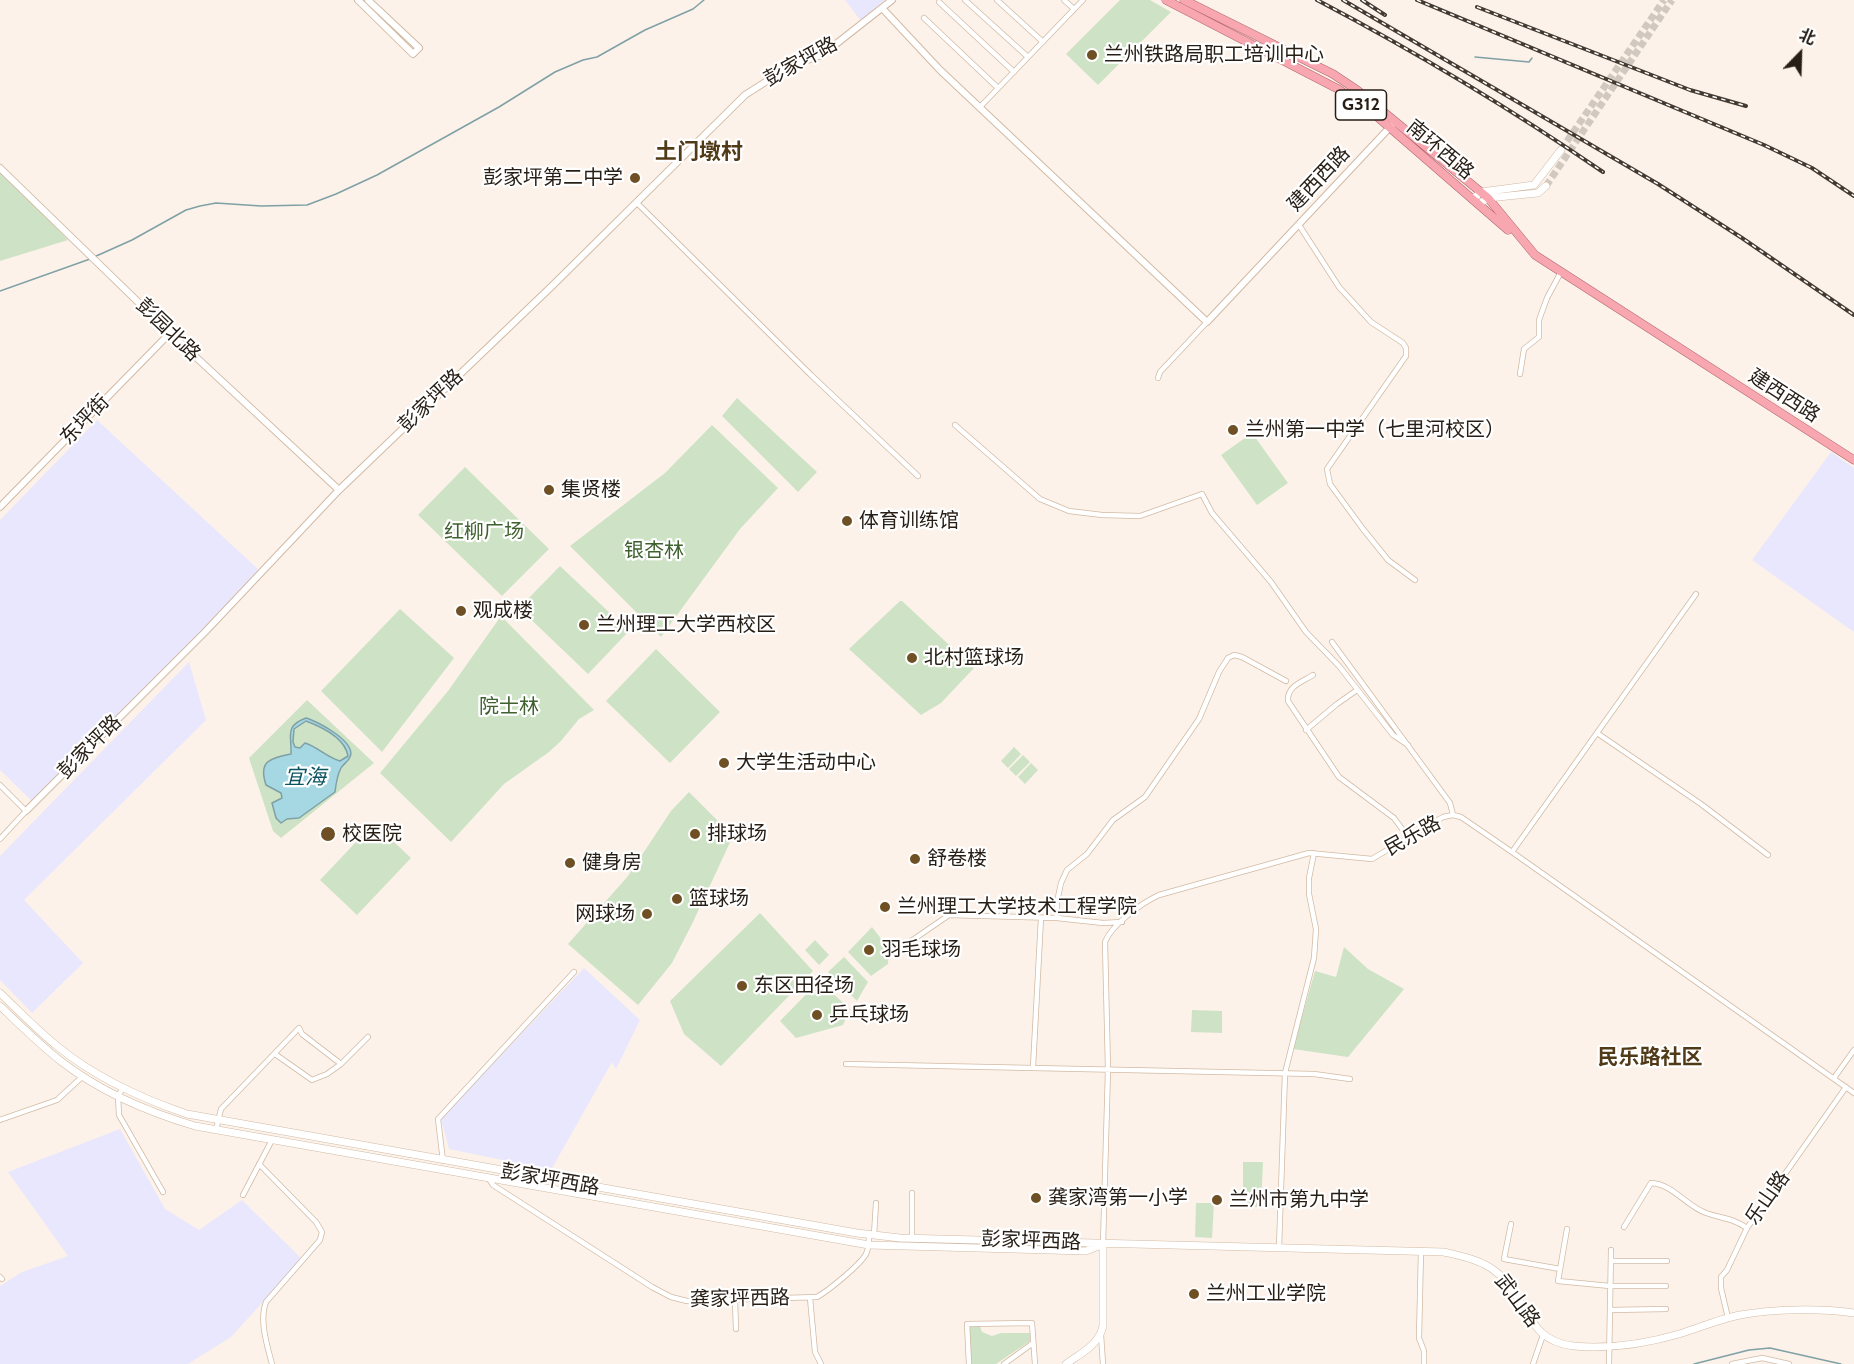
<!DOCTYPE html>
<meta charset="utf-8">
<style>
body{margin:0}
#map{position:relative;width:1854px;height:1364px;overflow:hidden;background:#fcf2e9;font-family:Cabin,"Noto Sans SC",sans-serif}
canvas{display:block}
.north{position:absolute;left:1770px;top:24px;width:60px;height:60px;-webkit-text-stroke:4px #fff;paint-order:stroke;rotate:23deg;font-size:16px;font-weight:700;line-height:24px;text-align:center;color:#271e15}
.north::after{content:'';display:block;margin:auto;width:21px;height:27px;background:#271e15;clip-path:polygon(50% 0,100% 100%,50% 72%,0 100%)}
</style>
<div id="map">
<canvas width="1854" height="1364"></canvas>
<div class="north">北</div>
</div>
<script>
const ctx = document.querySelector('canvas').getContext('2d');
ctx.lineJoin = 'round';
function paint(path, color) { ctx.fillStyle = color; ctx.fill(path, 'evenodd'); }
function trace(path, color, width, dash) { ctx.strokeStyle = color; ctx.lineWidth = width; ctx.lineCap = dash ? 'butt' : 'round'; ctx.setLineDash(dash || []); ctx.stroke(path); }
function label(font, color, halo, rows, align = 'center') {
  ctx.font = font + ' Cabin,"Noto Sans SC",sans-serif'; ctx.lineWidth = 4.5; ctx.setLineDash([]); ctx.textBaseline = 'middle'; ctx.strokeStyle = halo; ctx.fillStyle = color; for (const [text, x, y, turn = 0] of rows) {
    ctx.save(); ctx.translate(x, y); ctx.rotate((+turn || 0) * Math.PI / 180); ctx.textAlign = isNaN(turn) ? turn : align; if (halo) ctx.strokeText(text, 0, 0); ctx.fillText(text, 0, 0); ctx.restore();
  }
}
const industrial = new Path2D(`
 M845,0H885L861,21Z
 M97,420L260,571L34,803L0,770V520Z
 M1831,452L1854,468V632L1752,560Z
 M189,662L206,720L24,900L83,963L32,1013L0,980V856Z
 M584,968L640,1020L616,1069L612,1062L551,1170L449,1149L441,1118Z
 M120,1129L165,1209L199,1230L242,1200L302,1259L231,1337L188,1364H0V1286L22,1272L68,1256L8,1172Z`);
const green = new Path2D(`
 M1120,0H1150L1171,12L1098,85L1066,54Z
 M0,170L68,240L0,261Z
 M737,398L817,472L798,492L722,416Z
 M712,425L778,488L740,529L661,637L570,546L665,473Z
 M1252,433L1288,483L1257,505L1221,455Z
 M465,467L549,549L502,596L418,515Z
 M560,566L629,631L588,674L519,608Z
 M900,601H902L974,668L941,703L921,715L849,649Z
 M400,609L454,658L382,752L321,691Z
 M501,616L594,710L579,719L561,741L549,752L504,784L451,842L380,773L448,691Z
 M656,649L720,712L670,763L606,701Z
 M307,700L374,763L281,838L273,831L249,758Z
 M1014,747L1021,754L1008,768L1001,761Z
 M1023,755L1030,762L1016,776L1009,769Z
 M1031,763L1038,770L1025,784L1018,777Z
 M689,792L733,836L692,924L672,963L638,1005L568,944L628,876L671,811Z
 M374,823L411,858L357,915L320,880Z
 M760,913L813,971L721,1066L684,1034L670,1001Z
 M872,927L889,949L888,964L871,976L848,952Z
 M815,940L829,955L819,965L805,950Z
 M1344,947L1368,969L1404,989L1348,1057L1293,1049L1315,971L1336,977Z
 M844,957L868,982L857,1001L828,972Z
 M819,981L850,1009L843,1025L796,1038L780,1021Z
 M1192,1010L1222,1011V1033L1191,1032Z
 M1243,1162H1263L1261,1207L1243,1206Z
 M1196,1203H1214L1212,1238L1195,1237Z
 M969,1326H980L982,1332L992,1336L1001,1333H1030V1341L996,1364H971Z`);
const water = new Path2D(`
 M306,718C317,721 357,742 350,757C348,762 343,764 341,768C337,775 336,784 335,792L299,818L287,819L281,823L276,818L272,803L282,798L281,793L266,785C258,761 270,758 291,754C292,736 284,726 306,718ZM306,721C322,727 345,738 348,756L340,761C326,757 318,747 305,743L300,748L295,747L293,742L294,729Z`);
const stream = new Path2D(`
 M1475,57L1529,62L1532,58
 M94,257L132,240L186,210L200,206L216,203L261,206L307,205L336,194L377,175L499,107L555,72L583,60L597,57L645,30L693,9L704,0
 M0,291L90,259
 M1694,1364L1749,1350L1770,1348L1841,1364`);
const secondaryTunnel = new Path2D(`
 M1561,150L1664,0
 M1546,186L1672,0`);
const minor = new Path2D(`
 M965,0L1028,57
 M997,0L1043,42
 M1064,0L1074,9
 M939,2L1014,72
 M924,18L998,88
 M980,107L1083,0
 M636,202L811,375L918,476
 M1299,225L1339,287L1371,322L1403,343L1406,348V356L1327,469L1330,484L1363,529L1388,560L1415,580
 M1520,374L1524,349L1539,337V320L1547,298L1561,272
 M1158,378L1160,372L1207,322
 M955,425L1040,499L1069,511L1102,515L1140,516L1202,494L1212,513L1271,582L1306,632L1339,666L1393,735L1408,745
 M1332,642L1450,803L1453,815
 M1313,675C1302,682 1287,686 1288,701L1339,777L1394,818L1408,837
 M1306,730L1337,704L1357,690
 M1597,733L1701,804L1768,855
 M0,785L26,811L0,839
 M1512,852L1696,594
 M1057,918V902L1061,883L1067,870L1087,854L1113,820L1145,797L1199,719L1219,672L1228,658L1234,655L1242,657L1286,681
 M901,948L949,915L1057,918L1103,923L1122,922
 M341,1064L368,1037
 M846,1064L1314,1074L1350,1079
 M1033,1067L1041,918
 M1834,1078L1854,1050
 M123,1088L118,1096L119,1115L163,1192
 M0,1120L57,1100L83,1076
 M216,1130L221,1109L299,1028L302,1034L341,1064L327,1074L312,1080L275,1054
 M443,1161L438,1119L574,972
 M259,1164L316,1222L322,1232L320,1240L266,1302C259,1320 267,1345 272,1364
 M489,1179L493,1185L652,1287L671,1297L687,1301L817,1297C828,1291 860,1265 866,1254C869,1248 869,1241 869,1235
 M243,1195L272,1140
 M1511,1224L1504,1259L1560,1269
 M1624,1227L1651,1183C1673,1184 1686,1206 1706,1213C1723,1219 1730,1217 1747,1228
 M1567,1229L1558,1281L1610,1286H1666
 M874,1235L876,1203
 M912,1238V1193
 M1103,1244L1108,1070L1105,942C1112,924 1142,903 1159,895L1309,853L1372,859L1443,817L1453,815L1461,817L1512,852L1854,1093
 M1279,1248L1285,1073L1314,958L1316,929L1309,894V878L1314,853
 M1421,1251L1419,1338L1424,1351V1364
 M1611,1261H1667
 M0,1277L2,1279
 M810,1298L815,1352L821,1364
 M735,1300L736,1329
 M1610,1310L1666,1309
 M1728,1318L1721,1288V1277L1727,1270L1747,1228L1846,1087
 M1101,1335L1103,1364
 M969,1364L967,1324L1032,1323L1035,1364
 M1004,1364L1033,1343
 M1533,1364L1543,1335
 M1609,1364L1611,1250
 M1732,1364L1762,1358L1789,1364`);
const tertiary = new Path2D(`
 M358,0L413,54L419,48L368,0
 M882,8L940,70L1207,322L1392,125
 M0,168L170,333L339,490
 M0,507L170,333
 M26,811L205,632L339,490L552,286L745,95L792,65L822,55L892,0`);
const secondary = new Path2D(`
 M1473,199L1481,192L1534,185L1561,150
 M1479,204L1488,198L1538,193L1546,186
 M0,993C19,1011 37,1030 57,1046C96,1078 140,1098 187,1114L857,1233L900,1238L1444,1252C1461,1256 1481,1260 1495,1271C1529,1296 1524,1341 1574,1346C1609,1349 1645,1344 1679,1334C1699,1328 1719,1319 1740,1315C1774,1309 1819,1308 1854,1313
 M0,1006C20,1025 40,1045 62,1062C101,1092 148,1112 195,1126L869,1245L1086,1251L1101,1245
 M1066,1364C1080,1354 1099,1345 1103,1326V1244`);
const trunk = new Path2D(`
 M1166,0L1338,89L1373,113L1508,230
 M1184,0L1333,74L1357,90L1488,198L1535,255L1854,460`);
const rail = new Path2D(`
 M1317,0C1416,52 1511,109 1603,172
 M1343,0L1658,184L1742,238L1854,315
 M1362,0L1385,15
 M1417,0L1764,145L1812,168L1854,196
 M1477,7L1690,90L1746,106`);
const markers = [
 [1092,55,6,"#6e5024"],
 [635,178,6,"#6e5024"],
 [1233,430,6,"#6e5024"],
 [549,490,6,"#6e5024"],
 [847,521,6,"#6e5024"],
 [461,611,6,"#6e5024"],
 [584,625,6,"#6e5024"],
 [912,658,6,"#6e5024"],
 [724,763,6,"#6e5024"],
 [328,834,8,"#6e5024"],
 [695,834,6,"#6e5024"],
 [915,859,6,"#6e5024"],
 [570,863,6,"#6e5024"],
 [677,899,6,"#6e5024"],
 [885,907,6,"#6e5024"],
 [647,914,6,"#6e5024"],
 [869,950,6,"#6e5024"],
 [742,986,6,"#6e5024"],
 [817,1015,6,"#6e5024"],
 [1036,1198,6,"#6e5024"],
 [1217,1200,6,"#6e5024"],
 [1194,1294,6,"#6e5024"]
];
const shields = [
 [1361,105,51]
];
const shieldNames = [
 ["G312",1361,105]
];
const poiNames = [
 ["兰州铁路局职工培训中心",1104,55],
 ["彭家坪第二中学",623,178,"right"],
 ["兰州第一中学（七里河校区）",1245,430],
 ["集贤楼",561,490],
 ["体育训练馆",859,521],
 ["观成楼",473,611],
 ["兰州理工大学西校区",596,625],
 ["北村篮球场",924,658],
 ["大学生活动中心",736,763],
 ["校医院",342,834],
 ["排球场",707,834],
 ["舒卷楼",927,859],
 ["健身房",582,863],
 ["篮球场",689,899],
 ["兰州理工大学技术工程学院",897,907],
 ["网球场",635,914,"right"],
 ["羽毛球场",881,950],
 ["东区田径场",754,986],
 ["乒乓球场",829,1015],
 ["龚家湾第一小学",1048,1198],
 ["兰州市第九中学",1229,1200],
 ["兰州工业学院",1206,1294]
];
const streetNames = [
 ["彭家坪路",801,62,-29],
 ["南环西路",1440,150,40],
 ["建西西路",1319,179,-47],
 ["彭园北路",168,330,44],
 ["建西西路",1784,396,33],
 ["彭家坪路",431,401,-44],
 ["东坪街",85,420,-46],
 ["彭家坪路",90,747,-45],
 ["民乐路",1413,836,-29],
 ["彭家坪西路",550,1180,10],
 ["乐山路",1768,1198,-55],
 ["彭家坪西路",1031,1241,2],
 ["龚家坪西路",740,1299,-1],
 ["武山路",1517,1301,53]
];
const parkNames = [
 ["红柳广场",484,532],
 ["银杏林",654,551],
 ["院士林",509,707]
];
const waterNames = [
 ["宜海",305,778]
];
const neighbourhoodNames = [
 ["民乐路社区",1650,1058]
];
const quarterNames = [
 ["土门墩村",699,153]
];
paint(industrial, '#e9e7fd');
paint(green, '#cee3c5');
paint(water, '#a5d8e3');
trace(water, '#7fa0a5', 1.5);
trace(stream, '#7fa0a5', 1.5);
trace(secondaryTunnel, '#d1c8bf', 7, [7, 3.5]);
trace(minor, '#d2baa4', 6);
trace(tertiary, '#d2baa4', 8);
trace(secondary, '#d2baa4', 8);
trace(trunk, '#ae686d', 9);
trace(minor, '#fff', 4.5);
trace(tertiary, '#fff', 6);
trace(secondary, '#fff', 7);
trace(trunk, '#f8a6b0', 8);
trace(rail, '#443a31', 4);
trace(rail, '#fff', 1.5, [4.5]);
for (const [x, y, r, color] of markers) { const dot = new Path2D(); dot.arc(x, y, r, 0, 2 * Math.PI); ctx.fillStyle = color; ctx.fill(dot); trace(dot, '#fff', 2); }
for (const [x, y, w] of shields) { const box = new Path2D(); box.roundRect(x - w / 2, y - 15, w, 30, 4.5); ctx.fillStyle = '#fff'; ctx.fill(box); trace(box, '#271e15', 1.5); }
label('bold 18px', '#271e15', null, shieldNames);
label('20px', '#271e15', '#fff', poiNames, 'left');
label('20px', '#271e15', '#fff', streetNames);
label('20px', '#3f612f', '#fff', parkNames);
label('italic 21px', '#0b5360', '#fff', waterNames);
label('bold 21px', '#513a17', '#fff', neighbourhoodNames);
label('bold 22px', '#513a17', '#fff', quarterNames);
</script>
